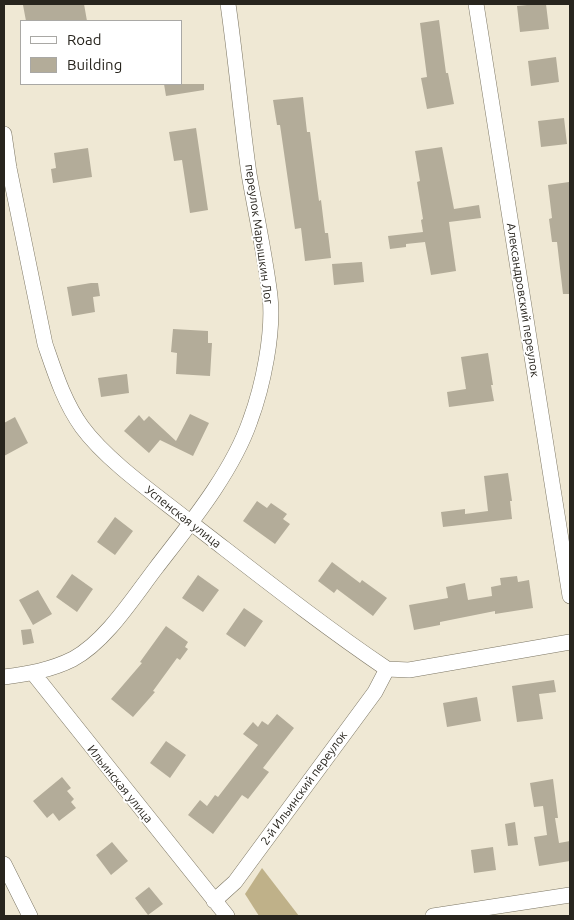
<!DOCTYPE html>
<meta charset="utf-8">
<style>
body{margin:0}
#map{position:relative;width:574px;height:920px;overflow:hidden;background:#efe8d4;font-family:Ubuntu,sans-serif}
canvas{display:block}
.frame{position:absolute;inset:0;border:5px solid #28251e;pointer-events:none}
.legend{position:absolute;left:20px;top:20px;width:162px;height:65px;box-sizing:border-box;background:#fff;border:1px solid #a9a8a5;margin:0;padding:6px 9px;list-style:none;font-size:15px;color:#28251e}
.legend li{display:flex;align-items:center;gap:10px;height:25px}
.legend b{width:25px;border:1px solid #a9a8a5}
</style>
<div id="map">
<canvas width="574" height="920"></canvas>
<div class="frame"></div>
<ul class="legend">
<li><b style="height:6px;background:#fff"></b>Road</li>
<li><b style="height:14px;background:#b3ac99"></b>Building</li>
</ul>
</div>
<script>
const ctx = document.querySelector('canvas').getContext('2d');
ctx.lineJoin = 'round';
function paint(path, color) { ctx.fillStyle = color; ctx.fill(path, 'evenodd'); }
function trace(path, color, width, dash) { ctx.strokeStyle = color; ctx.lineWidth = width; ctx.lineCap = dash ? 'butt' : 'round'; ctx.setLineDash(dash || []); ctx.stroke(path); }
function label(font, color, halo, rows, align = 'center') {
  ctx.font = font + ' Ubuntu,sans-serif'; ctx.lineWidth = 4; ctx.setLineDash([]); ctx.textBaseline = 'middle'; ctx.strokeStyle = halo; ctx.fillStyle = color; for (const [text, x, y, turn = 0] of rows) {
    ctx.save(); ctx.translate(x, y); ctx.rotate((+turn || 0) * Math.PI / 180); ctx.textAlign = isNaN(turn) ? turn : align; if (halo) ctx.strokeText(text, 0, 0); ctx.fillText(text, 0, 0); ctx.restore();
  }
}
const forest = new Path2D(`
 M262,868L299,916H259L245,894Z`);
const building = new Path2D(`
 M33,4H84L87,21H26L23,5Z
 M537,4H546L549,29L520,32L517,6Z
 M439,20L446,73H448L454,104L427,109L421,78L427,77L420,23Z
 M556,57L559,82L531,86L528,61Z
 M164,84H204V90L166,96Z
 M303,97L307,132H310L319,201L321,200L325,233H328L331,258L305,261L301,228L295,229L280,125H277L273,100Z
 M564,118L567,144L541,147L538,121Z
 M196,128L208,210L190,213L182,160L174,161L169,132Z
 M442,147L454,209L479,205L481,218L449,222L456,271L431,275L425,242L406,244V247L390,249L388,236L423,232L421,220L423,219L417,182L420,181L415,151Z
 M88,148L92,177L53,183L51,169L56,168L54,153Z
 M569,182L570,195V294H563L557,242H552L549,219L552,218L548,185Z
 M362,262L364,282L334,285L332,264Z
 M91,283H98L100,296L93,297L95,312L72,316L67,287Z
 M173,329L208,331V343H212L210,376L176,374L177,353L171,352Z
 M488,353L493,385H491L494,401L449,407L447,392L466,389L461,357Z
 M127,374L129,393L101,397L98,378Z
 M190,414L209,423L193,456L160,440L149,453L124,431L139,415L144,421L149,416L176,441Z
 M15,417L28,443L4,456V423Z
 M508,473L512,501H510L512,519L443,527L441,512L465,509V514L488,511L484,476Z
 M257,501L267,508L271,503L287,514L283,519L290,524L275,544L243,521Z
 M115,517L133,531L115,555L97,542Z
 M332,562L360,583L362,580L387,598L373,616L337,589L334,593L318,581Z
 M72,574L93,589L77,612L56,597Z
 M198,575L219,590L203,612L182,598Z
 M517,576L518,582L529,580L533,608L495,614V611L440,622V625L414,630L409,605L448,598L446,587L465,583L468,600L492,596L491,587L501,585L500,578Z
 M38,590L52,614L33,625L19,600Z
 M244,608L263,621L245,647L226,634Z
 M166,626L188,642L185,647L188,649L180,660L177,658L153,691L155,692L133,717L111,699L142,663L140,662Z
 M31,629L34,643L23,645L21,630Z
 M554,680L556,692L539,694L543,719L517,722L512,686Z
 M477,697L481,721L447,727L443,703Z
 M277,714L294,728L263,768L269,772L248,799L242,795L213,834L188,815L200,800L207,806L215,795L218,797L258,745L243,734L253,722L258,727L262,721L268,725Z
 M166,741L186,755L170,778L150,763Z
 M62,777L71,788L67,791L74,799L71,802L76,808L59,821L53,813L47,818L33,801Z
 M553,779L558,818H555L559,843L570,841V861L539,866L534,837L547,835L543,806L534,807L530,783Z
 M515,822L518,845L508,846L505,824Z
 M112,842L128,861L111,875L96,855Z
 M493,847L496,870L474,873L471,850Z
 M149,887L163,904L148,915L135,898Z`);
const street = new Path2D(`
 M476,4L570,596
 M4,134L9,168L45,344C55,373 64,402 82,427C107,461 156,495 190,522C255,572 319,623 387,669L409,670L570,642
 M33,673L227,916
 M4,677C28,674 51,670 73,659C106,641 133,598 156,568C189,525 232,473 250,421C263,386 274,333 270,296C265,255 256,214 249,174C241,117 236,60 228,4
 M4,864L30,916
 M214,901L235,882L375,692L387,669
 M433,916L570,895`);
const streetNames = [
 ["переулок Марышкин Лог",259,234,82],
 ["Александровский переулок",523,300,81],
 ["Успенская улица",183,517,38],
 ["Ильинская улица",120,784,51],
 ["2-й Ильинский переулок",304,788,-54]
];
paint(forest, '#bfb189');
paint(building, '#b3ac99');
trace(street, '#7c7664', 16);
trace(street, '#fff', 15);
label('12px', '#28251e', '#fff', streetNames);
</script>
